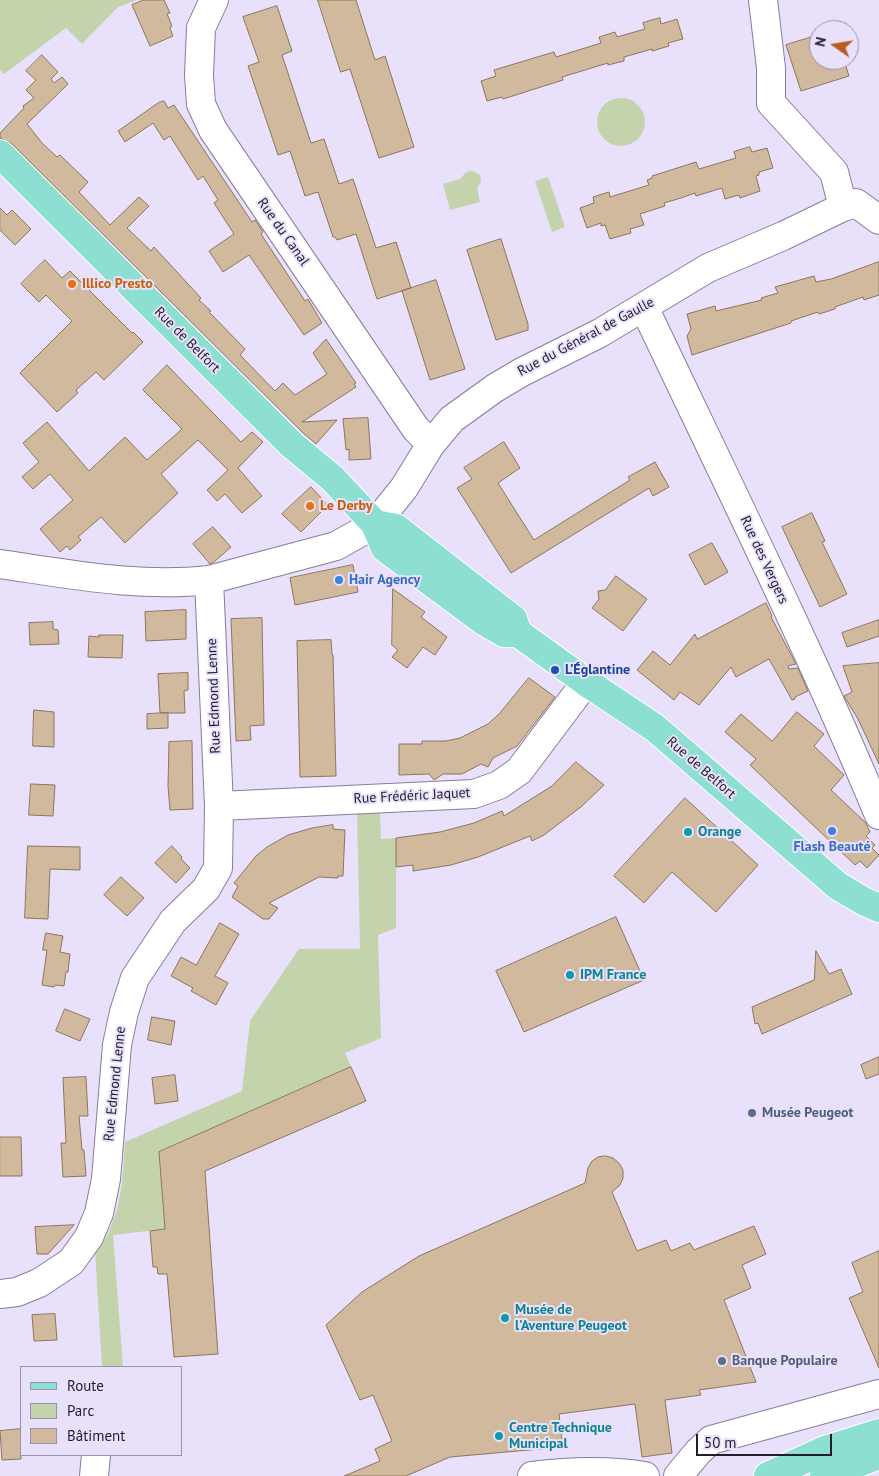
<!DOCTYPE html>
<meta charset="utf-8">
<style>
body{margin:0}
#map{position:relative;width:879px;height:1476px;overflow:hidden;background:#e9e1fc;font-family:"PT Sans",sans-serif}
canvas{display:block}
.legend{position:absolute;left:20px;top:1366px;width:162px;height:90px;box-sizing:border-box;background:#e9e1fc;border:1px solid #9993a8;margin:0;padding:6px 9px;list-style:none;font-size:15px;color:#211d29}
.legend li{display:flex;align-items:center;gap:10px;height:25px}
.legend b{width:25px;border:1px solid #9993a8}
.north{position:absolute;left:809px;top:20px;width:50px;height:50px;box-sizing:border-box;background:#e9e1fc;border:1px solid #9993a8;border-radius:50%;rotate:283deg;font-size:14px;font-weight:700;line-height:20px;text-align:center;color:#211d29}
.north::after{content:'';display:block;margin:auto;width:18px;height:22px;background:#bc5b1d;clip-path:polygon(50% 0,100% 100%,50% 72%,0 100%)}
.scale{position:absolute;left:696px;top:1434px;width:136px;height:22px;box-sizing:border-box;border:2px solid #211d29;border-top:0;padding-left:6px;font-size:15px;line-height:18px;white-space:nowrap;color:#211d29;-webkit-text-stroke:4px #e9e1fc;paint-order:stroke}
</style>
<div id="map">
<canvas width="879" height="1476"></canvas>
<ul class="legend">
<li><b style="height:6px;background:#8cdfd1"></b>Route</li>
<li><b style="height:14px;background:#c3d4ad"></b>Parc</li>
<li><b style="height:14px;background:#d0b99c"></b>Bâtiment</li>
</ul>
<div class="north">N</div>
<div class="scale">50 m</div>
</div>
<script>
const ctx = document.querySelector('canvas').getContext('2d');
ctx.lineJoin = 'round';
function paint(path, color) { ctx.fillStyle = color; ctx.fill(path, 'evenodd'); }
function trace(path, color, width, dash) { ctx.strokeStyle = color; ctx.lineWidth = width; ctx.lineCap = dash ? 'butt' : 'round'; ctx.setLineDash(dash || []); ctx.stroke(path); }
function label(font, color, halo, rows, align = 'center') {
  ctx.font = font + ' "PT Sans",sans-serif'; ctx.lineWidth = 4; ctx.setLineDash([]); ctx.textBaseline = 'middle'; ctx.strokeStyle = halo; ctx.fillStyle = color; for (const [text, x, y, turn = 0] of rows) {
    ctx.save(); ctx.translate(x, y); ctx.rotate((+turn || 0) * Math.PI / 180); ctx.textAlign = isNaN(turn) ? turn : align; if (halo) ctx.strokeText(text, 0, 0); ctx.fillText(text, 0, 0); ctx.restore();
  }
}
const green = new Path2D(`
 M0,0H137L118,7L82,44L66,28L4,74L0,70Z
 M597 122a24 24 0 1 1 48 0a24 24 0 1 1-48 0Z
 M473,171L480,175L481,182L477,188L480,202L450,210L443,184L460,179L466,172Z
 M548,177L565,227L552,232L535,181Z
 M357,812H380L381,839L396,838V928L378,935L381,1038L345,1053L351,1067L159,1152L165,1229L113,1235L123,1367H102L95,1252L107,1236L117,1210L122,1184L125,1142L242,1091L250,1021L299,949H360Z`);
const building = new Path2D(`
 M144,0H164L170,13L167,14L172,26L170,28L173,36L150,46L132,5Z
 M318,0H356L375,60L385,56L414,147L379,158L350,69L341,72Z
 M277,6L292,51L282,55L311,143L324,139L339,184L353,179L376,248L396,242L411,288L377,299L356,234L337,240L335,237H333L318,192L305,196L290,151L278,155L248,66L259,62L243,17Z
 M660,18L661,24L677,19L683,39L668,43L669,46L652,51V49L624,57V61L608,65V63L562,77L563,80L522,93L503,99L502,97L487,101L481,81L496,76L494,70L554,52L556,57L601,43L599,37L615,32L617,37L645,29L643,23Z
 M819,35V60H844L849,76L801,91L786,45Z
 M42,55L58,72L51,79L54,83L62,77L68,84L27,124L42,143L57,157L60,155L88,182L79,192L110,225L139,197L149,206L127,228L151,251L154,247L201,298L199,300L211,311L209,312L245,349L240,355L275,391L283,383L295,395L327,374L313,353L326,339L356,383L354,384L356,387L302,422L337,420L316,444L303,433L11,143L0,138V133L24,108L23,106L34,98L26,90L36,80L26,71Z
 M164,101L168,108L174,105L252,222L255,220L263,232L261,234L305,301L308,299L322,323L304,335L249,255L223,272L209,251L234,234L214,203L218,200L203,176L198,180L170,136L164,140L153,123L125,142L118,131L158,103Z
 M750,147L752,152L767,148L773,168L759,172V175L756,176L760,191L740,198L739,195L725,199L722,188L696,196L695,193L681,198L664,203L665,206L640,214L644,225L630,229L631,233L610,239L605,225L601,226V223L587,228L580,208L594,203L593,197L609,192L610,197L649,185L647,180L652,178V176L696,162L699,169L736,158L734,152Z
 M0,208L7,215L12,210L31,229L15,245L0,230Z
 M501,239L528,324V330L496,340L467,250Z
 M45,260L62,278L70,271L132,333L133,332L143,342L104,380L96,372L76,390L78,393L57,412L20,373L72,321L46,295L39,302L21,284Z
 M879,262V295L864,300L863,297L835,307V309L819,314L818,312L791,321V323L692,355L687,336L691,329L687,314L715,306L716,311L762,300L761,298L778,293L775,287L789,283L814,276L816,282L831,279Z
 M436,280L465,369L430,380L402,291Z
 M167,365L241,442L252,432L263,442L238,468L262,496L242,513L225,494L217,501L207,490L228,470L198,440L161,474L178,493L125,543L101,517L78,537L81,540L70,550L67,546L60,552L40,529L73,500L50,474L33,489L22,477L39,462L23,443L47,422L89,471L125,437L147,460L182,429L143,390Z
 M368,418L371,459L349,460V449L346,450L343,419Z
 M504,442L520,468L498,483L534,540L630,480L628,477L655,462L669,487L653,496L649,488L511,573L457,488L472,479L464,468Z
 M311,487L325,502V508L301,532L282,514Z
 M812,513L825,541L822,542L847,594L820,607L782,527Z
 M213,527L231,547L214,562L210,564L193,544Z
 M712,543L728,572L705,585L689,555Z
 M353,565L358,592L295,605L290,578Z
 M616,576L647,599L623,631L592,608L599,599L598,591L605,590Z
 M393,589L425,612L421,617L447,637L435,655L423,647L407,668L392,657L398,650L392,645Z
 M766,603L772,616L771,617L796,664L788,666L789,669L798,668L808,691L795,697V699L792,700L769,659L736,677L731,667L699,705L680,692L674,700L637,670L653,651L670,665L695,634L697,639Z
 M186,610V639L146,641L145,612Z
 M262,618L264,725L250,726L251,740L236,741L231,619Z
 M879,620V636L847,647L842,633Z
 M53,622V629L58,630L59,644L30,645L29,623Z
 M99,635H123L122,658L88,657L89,636L99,637Z
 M331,640L332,654L333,655L336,776L300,777L297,641Z
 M879,663V764L858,719L844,696L852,692L843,666Z
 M188,673V690L184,691L185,713H160L158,674Z
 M529,678L555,697L517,746L493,758L488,767L481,764L462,774H443L434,780L429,774L399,775V744H422V741H446L460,738L488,724L499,714Z
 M34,710L54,712V747L33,746Z
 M797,712L824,734L814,746L844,775L831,790L866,823L870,832L866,836L875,845L872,848L879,855L867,868L860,861L855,865L750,765L756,759L725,732L741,714L772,741Z
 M168,713V728L147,729V714Z
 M192,741L193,809L170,810L168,786L169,742Z
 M576,762L604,785L582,806L544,835L532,841L530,836L478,857L451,865L413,871V865L396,867V838L440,832L474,823L502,811L504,816L552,786Z
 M31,784L55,785L53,816L29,815Z
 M685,798L758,865L716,912L672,872L644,903L614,876Z
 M333,825V829L345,830L343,876H338V878L319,877L269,903L278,908L269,919H263L232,897L238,886L234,883L256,856L267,847L288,835L312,828Z
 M28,846L80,847V870L50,869L48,919L25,918Z
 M172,846L182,857L181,859L190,868L176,883L155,863Z
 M121,877L144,898L127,916L104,895Z
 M616,917L644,980L524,1032L496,971Z
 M220,923L239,934L215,976L228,983L216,1005L191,991L193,988L171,976L181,957L196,965Z
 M46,933L63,936L60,952L70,954L68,972H66L64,986L55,985L54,987L42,985L47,950H43Z
 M816,951L829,974L841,969L852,994L762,1034L758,1023L755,1024L752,1007L814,980Z
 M65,1009L90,1019L80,1041L56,1031Z
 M152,1017L175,1021L171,1045L148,1040Z
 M879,1057V1074L866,1079L861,1065Z
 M351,1067L366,1101L205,1171L218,1354L174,1357L167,1274H158L157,1267H153L150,1231L165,1229L159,1152Z
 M175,1075L178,1101L155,1104L152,1078Z
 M86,1077L88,1116H79L82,1150H84L86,1176L63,1177L61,1143H66L63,1078Z
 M0,1137H21L22,1176H0Z
 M606,1156L613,1158L619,1163L623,1170V1178L620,1185L612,1192L637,1251L666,1240L671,1251L690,1243L694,1250L754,1226L766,1254L742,1265L751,1288L724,1300L756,1382L699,1390L701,1395L665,1400L672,1453L642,1457L635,1404L559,1414L563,1447L450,1457L406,1476H344L380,1461L375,1449L392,1441L373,1395L360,1400L326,1325L362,1292L419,1256L585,1183L588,1168L592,1161L598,1157Z
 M74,1225L48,1254H37L35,1227Z
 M879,1251V1368L849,1298L863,1292L852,1263Z
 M55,1314L57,1340L34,1341L32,1315Z
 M21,1429V1459L2,1460L0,1431Z`);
const minor = new Path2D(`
 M214,0L201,28L199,75L201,104L213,130L416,429L431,444
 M763,0L771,68V103L834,172L843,207
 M644,307C724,476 807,643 879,815
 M0,564C69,574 140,588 209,580L336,546L375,524L404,488L431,444L452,419L495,388L522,372L600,333L708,268L783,236L843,207L856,203L879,220
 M219,806L474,794L499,785L519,771L586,682
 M0,1294L17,1292L39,1283L71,1262L89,1237L99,1213L106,1179L117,1045L124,1012L135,978L173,921L206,889L218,868L219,806L209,580
 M94,1476L96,1455
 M532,1476C572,1471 606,1470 645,1476
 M678,1476L698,1452L711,1440L879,1394`);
const major = new Path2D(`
 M0,154L292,445L332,478L375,524L385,548L485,622L504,633H518
 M375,524L396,528L513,619L518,633
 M518,633L586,682L655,728L838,886L865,902L879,908
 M768,1476L825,1450L879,1433
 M824,1476L879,1455`);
const markers = [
 [72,284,5,"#e8710a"],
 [310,506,5,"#e8710a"],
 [339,580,5,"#3f7fe0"],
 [555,670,5,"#1a4fb4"],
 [832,831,5,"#3f7fe0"],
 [688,832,5,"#0f9aa8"],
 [570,975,5,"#0f9aa8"],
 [752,1113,5,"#5c6f8a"],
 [505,1318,5,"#0f9aa8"],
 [722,1361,5,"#5c6f8a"],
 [499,1436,5,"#0f9aa8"]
];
const streetNames = [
 ["Rue du Canal",283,232,55],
 ["Rue du Général de Gaulle",586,337,-28],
 ["Rue de Belfort",187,340,45],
 ["Rue des Vergers",764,560,65],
 ["Rue Edmond Lenne",214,696,-92],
 ["Rue de Belfort",701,768,41],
 ["Rue Frédéric Jaquet",412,796,-3],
 ["Rue Edmond Lenne",115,1084,-84]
];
const foodNames = [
 ["Illico Presto",82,284],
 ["Le Derby",320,506]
];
const shopNames = [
 ["Hair Agency",349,580],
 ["Flash Beauté",832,847,"center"]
];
const transitNames = [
 ["L’Églantine",565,670]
];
const cultureNames = [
 ["Orange",698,832],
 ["IPM France",580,975],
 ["Musée de",515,1310],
 ["l'Aventure Peugeot",515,1326],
 ["Centre Technique",509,1428],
 ["Municipal",509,1444]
];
const serviceNames = [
 ["Musée Peugeot",762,1113],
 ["Banque Populaire",732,1361]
];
paint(green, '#c3d4ad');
paint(building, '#d0b99c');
trace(building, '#8c765b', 1);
trace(minor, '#877c9c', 30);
trace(major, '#fff', 30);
trace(minor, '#fff', 28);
trace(major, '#8cdfd1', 28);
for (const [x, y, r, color] of markers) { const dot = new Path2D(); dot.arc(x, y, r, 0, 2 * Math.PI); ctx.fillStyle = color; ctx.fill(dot); trace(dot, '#e9e1fc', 2); }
label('14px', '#211d29', '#e9e1fc', streetNames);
label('bold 14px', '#c56008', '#e9e1fc', foodNames, 'left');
label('bold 14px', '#366cbe', '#e9e1fc', shopNames, 'left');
label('bold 14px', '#164399', '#e9e1fc', transitNames, 'left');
label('bold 14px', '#0d838f', '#e9e1fc', cultureNames, 'left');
label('bold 14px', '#4e5e75', '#e9e1fc', serviceNames, 'left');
</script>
